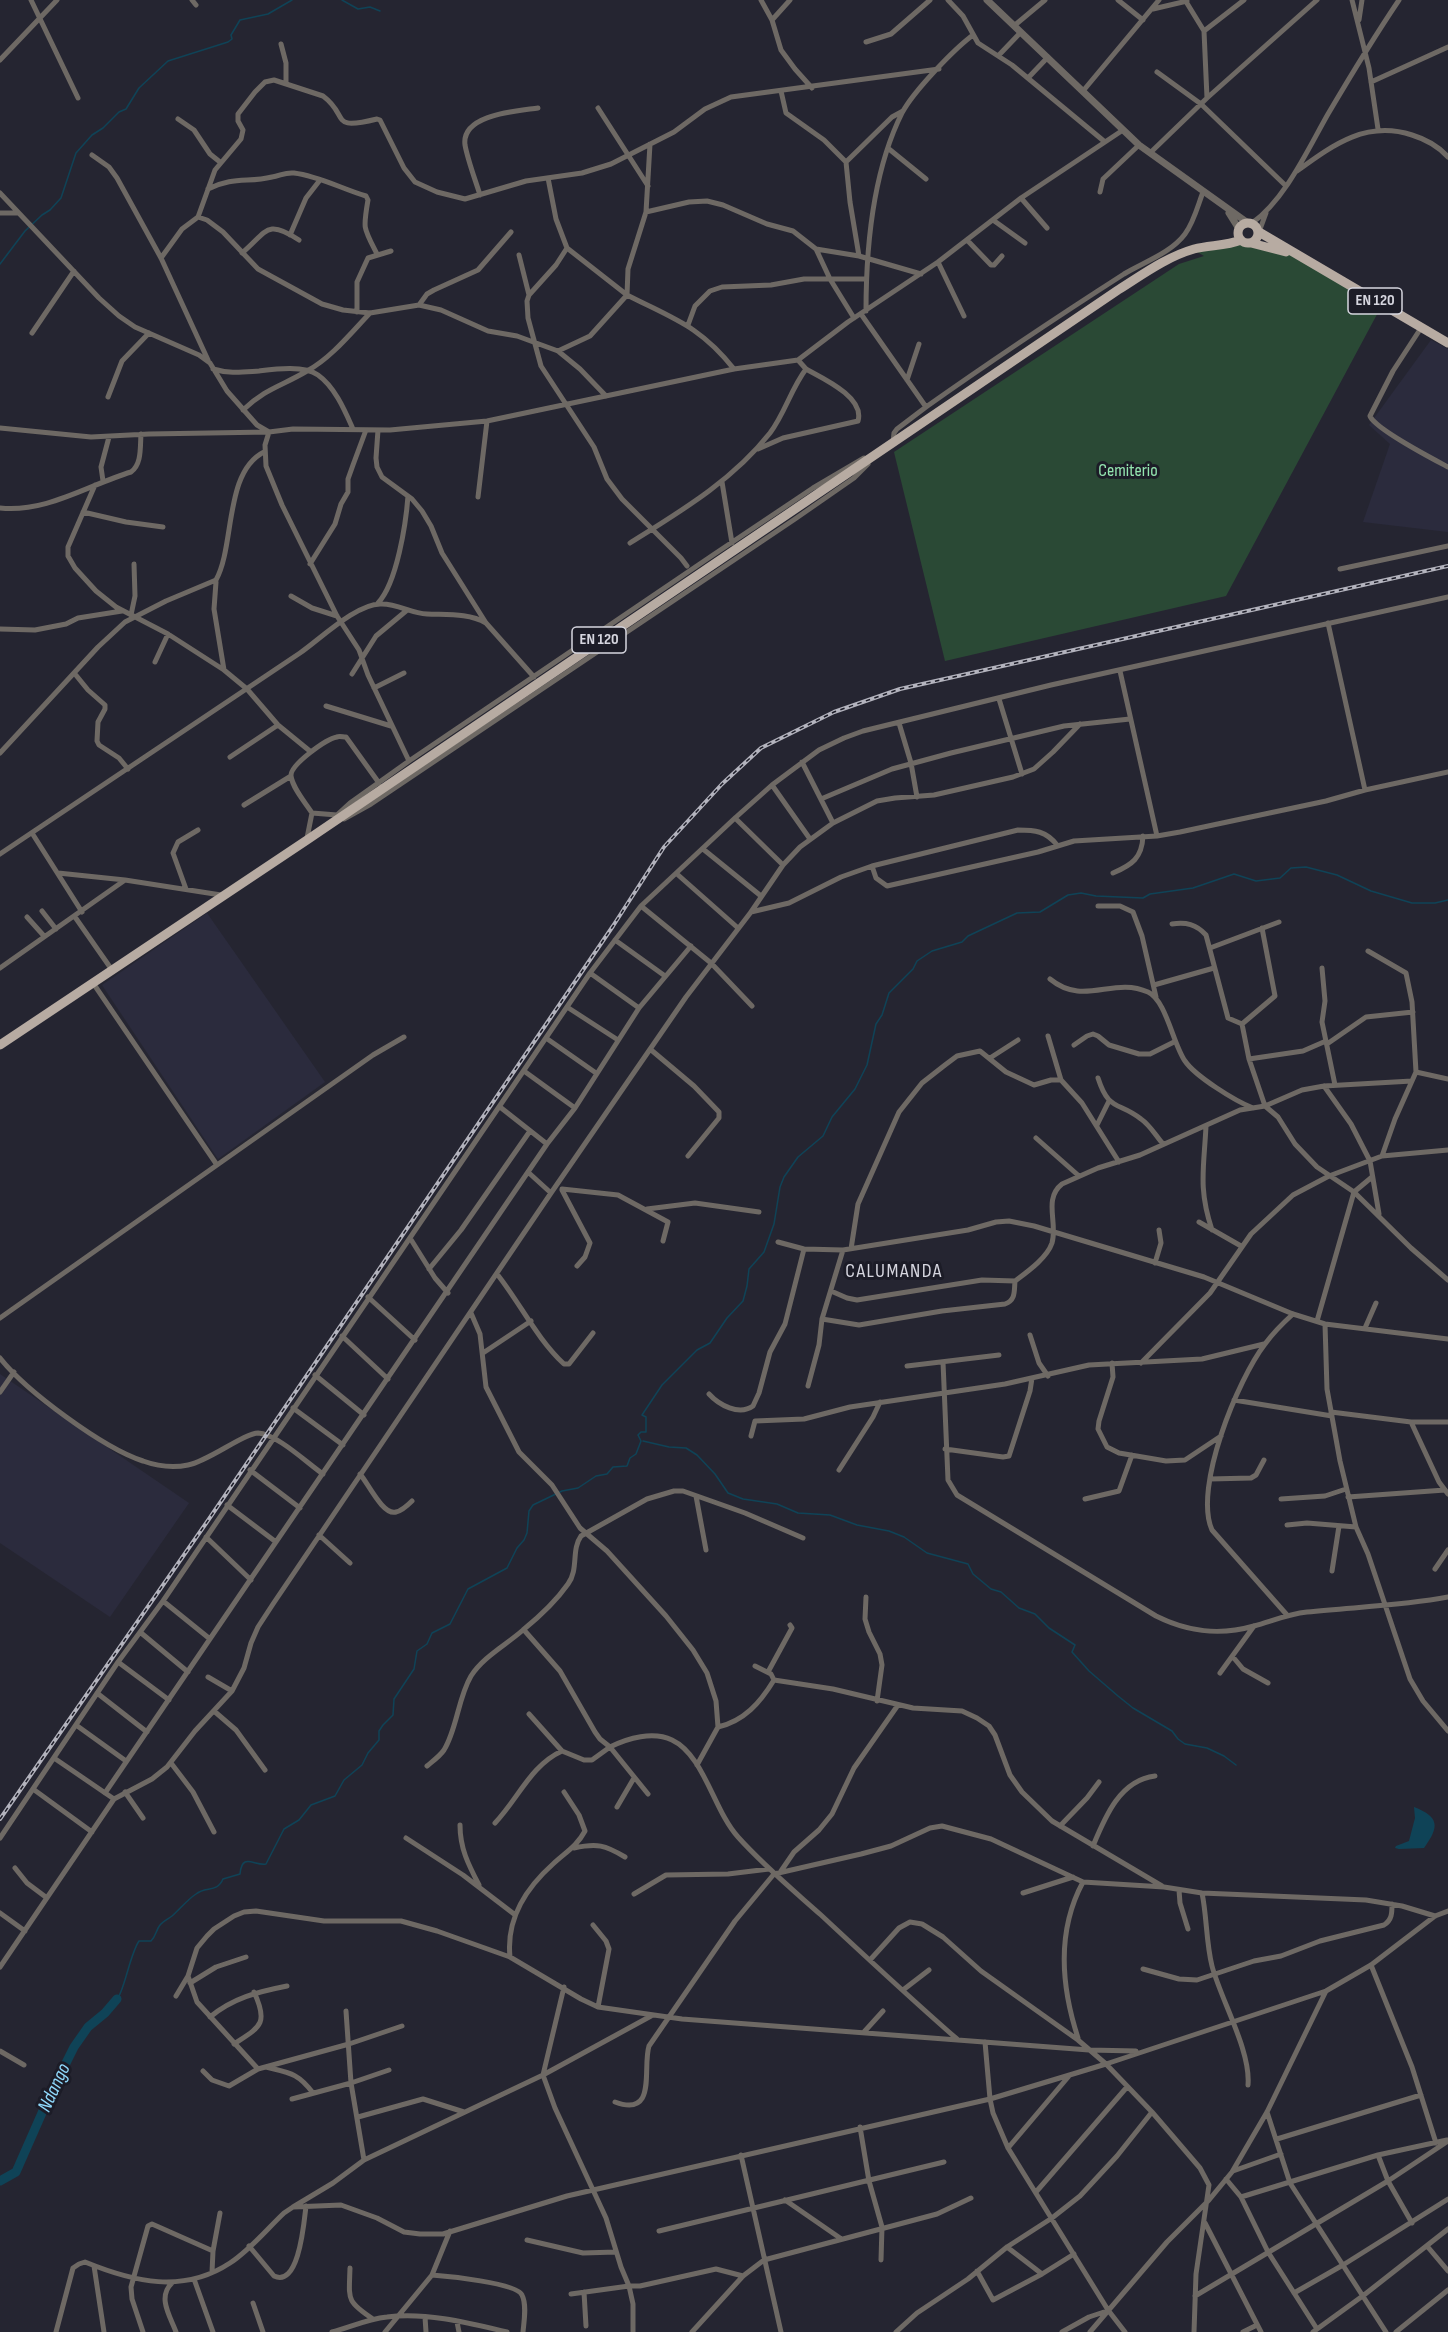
<!DOCTYPE html>
<style>
body{margin:0}
canvas{display:block;background:#252531}
</style>
<canvas width="1448" height="2332"></canvas>
<script>
const ctx = document.querySelector('canvas').getContext('2d');
ctx.lineJoin = 'round';
function paint(path, color) { ctx.fillStyle = color; ctx.fill(path, 'evenodd'); }
function trace(path, color, width, dash) { ctx.strokeStyle = color; ctx.lineWidth = width; ctx.lineCap = dash ? 'butt' : 'round'; ctx.setLineDash(dash || []); ctx.stroke(path); }
function label(font, color, halo, rows, align = 'center') {
  ctx.font = font + ' "Sofia Sans Condensed",sans-serif'; ctx.lineWidth = 6; ctx.setLineDash([]); ctx.textBaseline = 'middle'; ctx.strokeStyle = halo; ctx.fillStyle = color; for (const [text, x, y, turn = 0] of rows) {
    ctx.save(); ctx.translate(x, y); ctx.rotate((+turn || 0) * Math.PI / 180); ctx.textAlign = isNaN(turn) ? turn : align; if (halo) ctx.strokeText(text, 0, 0); ctx.fillText(text, 0, 0); ctx.restore();
  }
}
const built = new Path2D(`
 M1431,340L1448,349V532L1363,522L1390,444L1369,425Z
 M207,913L325,1082L218,1159L102,985Z
 M0,1374L189,1503L110,1617L0,1543Z`);
const green = new Path2D(`
 M1244,242L1302,257L1382,305L1226,596L945,661L894,452L1179,264L1204,256L1194,250Z`);
const water = new Path2D(`
 M1414,1807C1439,1817 1440,1826 1424,1848L1399,1849L1395,1848L1396,1846L1409,1841L1415,1818Z`);
const stream = new Path2D(`
 M342,0L358,9L370,7L380,11
 M0,264L25,231L42,215L50,210L61,198L76,153L92,135L103,128L119,112L126,109L139,88L168,61L228,42L232,39L231,35L240,20L268,14L292,0
 M643,1441L669,1447L686,1448L697,1455L715,1474L728,1493L743,1499L777,1504L798,1513L830,1515L857,1525L889,1531L904,1537L927,1553L968,1564L973,1574L991,1589L1001,1592L1019,1608L1035,1614L1049,1628L1075,1645L1072,1652L1089,1671L1118,1696L1133,1708L1172,1731L1178,1739L1185,1744L1207,1748L1224,1756L1236,1765
 M117,1999C124,1992 130,1954 139,1941H151C156,1936 156,1930 160,1925C163,1921 168,1919 172,1916C180,1909 187,1900 196,1894C206,1886 217,1893 223,1879L240,1874C242,1852 254,1866 266,1864L284,1829L299,1820L311,1805L335,1796L344,1780L362,1765L368,1753L379,1740V1731L383,1725L393,1715L394,1699L414,1669L417,1651L427,1644L432,1633L450,1624L468,1589L507,1568L517,1548L524,1540L527,1533L529,1511L533,1505L562,1491L578,1488L596,1476L607,1474L613,1467L627,1466L630,1458L636,1454L641,1441L638,1435L641,1432H646V1417L642,1415L662,1385L697,1350L710,1343L727,1318L743,1301L747,1286L749,1269L764,1252L774,1224L780,1187L784,1177L798,1157L823,1136L832,1117L855,1089L867,1065L876,1024L882,1015L889,993L913,969L917,961L932,951L962,942L968,936L1017,913L1040,912L1068,895L1081,893L1096,896L1143,898L1150,894L1193,888L1234,874L1256,881L1280,878L1291,868L1306,867L1337,875L1371,891L1412,903H1435L1448,900`);
const river = new Path2D(`
 M0,2181L16,2172L49,2097L74,2047L88,2027L105,2013L117,1999`);
const minor = new Path2D(`
 M31,0L78,98
 M192,0L196,5
 M761,0L772,20L781,50L795,69L812,88
 M948,0L963,16L978,43L1012,65L1105,142
 M1118,0L1143,20
 M1185,0L1204,31L1207,98
 M1352,0L1369,68L1378,129
 M1153,9L1187,1
 M772,20L790,0
 M1359,20L1362,0
 M1015,25L1045,0
 M1204,31L1244,0
 M866,42L891,34L930,0
 M281,44L286,63V83
 M999,55L1021,32
 M0,60L57,0
 M1157,72L1201,104L1285,185
 M1028,78L1048,57
 M1371,82L1448,47
 M781,91L786,113L824,140L846,162L850,202L859,256L921,274
 M1083,91L1159,0
 M598,108L648,186
 M178,119L194,130L210,154L220,162
 M889,149L926,179
 M1150,153L1207,98L1317,0
 M92,155L109,167L117,178L161,258L208,360
 M846,162L892,117L903,111
 M1297,171C1333,145 1366,120 1412,135C1425,139 1439,147 1448,157
 M548,178L556,219L567,248L627,295
 M208,189C234,176 248,183 272,177C280,176 285,172 294,173C319,176 342,189 366,196L368,200C363,229 363,227 377,254
 M1100,192L1103,179L1139,145
 M0,193L99,298L119,316L135,327L199,355L210,363L227,391L257,425L269,432L293,429L390,430L487,421L734,369L798,360L848,322L938,262L1021,198L1123,130
 M480,195C475,179 468,161 465,145C461,114 518,111 538,108
 M1021,198L1047,228
 M646,212L689,202L707,201L723,205L767,224L793,231L816,249L859,256
 M0,213H17
 M198,217L207,220L223,232L258,269L322,304L343,310L370,313L419,305L441,310L488,331L517,336L558,351L580,369L606,396
 M993,220L1025,243
 M1252,223C1285,200 1308,149 1328,114C1351,75 1374,37 1399,0
 M1259,232L1266,213
 M290,235L306,198L320,180
 M967,240L991,265H994L1002,256
 M567,248L556,265L529,295L527,301L528,318L541,366L594,447L607,479L622,499L681,558L687,566
 M816,249L830,279L854,318
 M242,253C267,232 266,218 299,240
 M519,255L529,295
 M161,258L182,229L198,217L215,170L241,139L243,130L238,121V114L255,92L265,82L274,80L323,96C350,116 328,131 377,119L380,120L404,168L415,182L437,192L465,199L526,181L582,173L611,164L674,132L705,109L731,97L939,69
 M938,262L964,316
 M627,295L628,269L646,212L650,144
 M419,305L427,294L434,290L478,270L511,232
 M866,311C866,248 873,171 902,113C913,92 953,50 973,35
 M357,312V282L368,258L391,251
 M861,314L926,407L897,429L894,433L893,442
 M688,325L695,306L710,291L722,287L771,285L804,279H866
 M1421,328L1393,371L1370,416C1375,429 1433,459 1448,467
 M32,333L74,271
 M558,351L590,336L627,295C674,319 700,326 734,369
 M213,369C229,374 243,372 259,371C275,369 304,365 318,375C335,387 345,411 353,429
 M907,380L919,344
 M108,397L122,361L149,333
 M926,407C991,361 1057,317 1124,274C1144,262 1171,253 1185,234C1194,222 1198,205 1203,192
 M243,410C266,388 282,386 307,371C331,358 351,333 370,313
 M0,428L91,437L149,434L269,432L265,445L266,466L282,505L337,616L359,650L368,675L409,761
 M378,430L376,458L377,467L382,477L412,499L422,511L431,526L442,553L486,623L534,677
 M758,449L783,438L858,421C865,397 822,378 806,369
 M103,481L101,467L109,437
 M722,482L732,543
 M95,485L68,547V556L75,568L96,591L116,607L168,634L224,670L247,689L278,725L311,752
 M478,497L487,421
 M0,508C46,513 88,485 131,472C142,464 140,447 141,434
 M83,512L126,522L163,527
 M630,543C681,511 732,481 770,433C785,413 791,389 806,369L798,360
 M310,564L335,524L341,504L348,492V479L353,465L366,430
 M1340,569L1448,546
 M216,582L214,609L224,670
 M291,596L312,608L337,616
 M378,603C397,583 406,523 408,496
 M131,615L135,596L134,564
 M1328,623L1365,790
 M0,629L35,630L66,624L78,618L122,611
 M155,662L168,634
 M1120,671L1157,836
 M75,674L88,690L105,705V709L98,722L97,741L99,745L119,758L128,769
 M352,674L376,636L406,611
 M374,688L404,673
 M999,699L1022,774
 M326,706L391,726
 M899,723L911,763L917,797
 M0,753L98,647L125,622L166,601L216,580C235,546 224,472 264,452
 M230,757L278,725
 M802,762L833,823
 M772,785L810,839
 M821,799L892,769L951,753L1064,726L1130,719
 M244,805L291,776
 M312,813L337,815
 M338,814L350,803L409,761L713,555L813,488L864,458
 M735,818L783,865
 M344,819L371,804L795,519L854,478L868,464
 M32,833L82,912
 M307,838L312,813C305,802 293,789 291,776C290,765 326,739 337,737C339,736 343,737 346,737L379,783
 M703,849L761,896
 M0,854L300,653C319,640 358,602 382,604C398,604 411,613 427,614C446,615 469,613 486,623
 M872,866L876,878L887,886L1038,852L1074,841L1157,836L1180,832L1326,801L1365,790L1448,772
 M58,873L125,880
 M1113,873C1132,865 1142,858 1143,836
 M677,874L738,928
 M186,889L173,853L178,842L198,830
 M641,906L711,963L752,1006
 M1098,906H1120L1133,912L1142,936L1156,997
 M42,911L56,929
 M751,912L789,903L841,877L872,866L1018,830C1035,830 1046,831 1057,845
 M27,917L44,936
 M75,917L112,970
 M1172,924C1186,922 1196,924 1206,935L1228,1018L1242,1024L1249,1059L1265,1106L1278,1117L1295,1144L1317,1167L1354,1192L1411,1248L1448,1280
 M615,940L665,976
 M1210,948L1279,922
 M1368,951L1406,973L1412,1002L1416,1072L1395,1119L1382,1156
 M0,968L125,880L221,895
 M1322,968L1325,1001L1322,1022L1335,1085
 M590,973L639,1008
 M1050,979C1084,1007 1113,976 1148,992C1166,1000 1173,1044 1185,1061C1195,1076 1235,1101 1253,1108
 M93,983L217,1165
 M1154,985L1214,968
 M567,1007L618,1040
 M1242,1024L1275,996L1262,928
 M1048,1036L1061,1080
 M546,1038L596,1073
 M1327,1044L1366,1017L1413,1012
 M1074,1045L1087,1036L1093,1034L1098,1036L1109,1045L1139,1054H1150L1174,1042
 M650,1049L694,1086L719,1112V1118L688,1156
 M990,1058L1018,1040
 M1249,1059L1303,1051L1326,1041
 M524,1071L575,1108
 M1416,1072L1448,1079
 M1098,1078C1109,1112 1118,1101 1141,1119C1150,1125 1156,1136 1163,1144
 M1324,1086L1351,1124L1370,1161L1379,1214
 M500,1107L547,1144
 M1097,1125L1109,1101
 M1206,1126C1204,1168 1198,1188 1212,1230
 M1036,1138L1079,1176
 M529,1173L551,1193
 M562,1189L618,1195L668,1222L663,1241
 M562,1190L590,1243L585,1257L577,1266
 M647,1209L695,1203L759,1212
 M1199,1222L1241,1246
 M410,1238L435,1278L448,1293
 M778,1242L804,1249L843,1250L968,1230L996,1222L1009,1221L1034,1226L1204,1277L1293,1314L1325,1324L1448,1339
 M851,1249L858,1204L899,1112L922,1083L945,1065L957,1056L980,1051L1006,1072L1034,1085L1051,1080H1061L1082,1103L1119,1162
 M1155,1263L1161,1243L1159,1230
 M429,1269L461,1230L530,1131
 M497,1274C520,1303 537,1339 564,1364H569L593,1333
 M831,1291L847,1298L857,1300L982,1280L1015,1281C1027,1272 1047,1258 1052,1243C1058,1223 1043,1199 1062,1184L1098,1168L1140,1155L1240,1110L1265,1106L1302,1090L1324,1086L1412,1081
 M368,1297L415,1340
 M471,1313L480,1334L486,1387L519,1452L552,1485L580,1528L607,1551L666,1616L693,1650L707,1673L716,1701L718,1727L697,1765
 M0,1318L373,1055L404,1037
 M822,1319L859,1325L942,1311L1005,1304C1016,1300 1014,1291 1015,1281
 M1317,1321L1354,1192L1372,1177
 M1325,1324L1327,1389L1340,1461L1356,1527L1368,1554L1410,1679L1423,1701L1448,1731
 M1365,1328L1376,1303
 M1030,1335L1039,1363L1048,1376
 M342,1336L388,1379
 M483,1353L531,1321
 M0,1358C26,1391 103,1448 143,1461C157,1466 174,1468 188,1465C209,1461 244,1433 258,1433C277,1434 307,1463 323,1474
 M943,1362L948,1480L957,1495L1156,1616C1188,1632 1219,1636 1254,1626C1272,1621 1288,1614 1307,1612C1354,1607 1401,1606 1448,1597
 M1112,1363L1113,1377L1099,1421L1098,1429L1107,1447L1119,1453L1166,1461L1185,1460L1221,1436
 M1141,1363L1210,1293L1251,1234L1293,1195L1329,1176L1382,1156L1448,1150
 M907,1366L999,1355
 M315,1375L364,1415
 M808,1386L819,1345L822,1319L843,1250
 M0,1392L14,1372
 M709,1394C719,1405 739,1416 753,1406L759,1393L770,1352L785,1324L804,1249
 M1234,1400L1332,1416
 M293,1408L343,1445
 M1331,1412L1411,1422H1448
 M1411,1422L1439,1482L1448,1494
 M751,1436L755,1421L804,1419L850,1407L1005,1384L1089,1365L1202,1359L1264,1344
 M945,1449L1003,1457L1009,1456L1030,1391L1032,1378
 M250,1470L300,1508
 M839,1470L873,1417L880,1402
 M360,1474C368,1483 383,1516 396,1512C401,1511 408,1505 412,1501
 M1210,1479L1251,1478L1256,1475L1264,1460
 M696,1496L706,1550
 M1348,1497L1445,1490
 M1085,1499L1119,1491L1132,1455
 M1281,1499L1325,1496L1346,1489
 M227,1505L276,1542
 M1287,1525L1307,1523L1356,1527
 M319,1535L350,1563
 M206,1537L251,1580
 M1435,1569L1448,1550
 M1332,1571L1339,1526
 M866,1597L865,1619L869,1632L880,1654L882,1665L877,1701
 M163,1601L210,1639
 M1287,1615L1212,1530C1193,1488 1238,1379 1265,1344C1273,1333 1283,1323 1293,1314
 M524,1630L560,1671L595,1732L600,1739L610,1747C628,1738 653,1731 672,1740C704,1755 714,1811 738,1837C764,1866 793,1890 821,1915C866,1957 911,1999 957,2039
 M140,1632L188,1672
 M1233,1657L1243,1669L1268,1683
 M118,1662L169,1700
 M768,1672L792,1628L790,1625
 M1220,1673L1254,1626
 M208,1677L232,1691
 M774,1680L833,1689L913,1708L962,1711L977,1718L989,1726L995,1735L1010,1775L1022,1792L1052,1821L1162,1886
 M97,1693L147,1732
 M214,1711L236,1730L265,1770
 M529,1714L562,1751
 M76,1725L126,1761
 M718,1727C744,1721 760,1703 774,1680L771,1674L755,1666
 M54,1758L114,1799
 M171,1763L193,1792L214,1832
 M427,1766C433,1761 440,1756 444,1750C457,1729 458,1698 471,1676C483,1657 506,1645 523,1630C539,1617 556,1601 568,1584C579,1569 571,1550 581,1536L647,1499L674,1491H683L745,1513L803,1538
 M33,1789L92,1832
 M125,1792L143,1818
 M105,1793L547,1144L575,1108L639,1008L691,946
 M617,1807L634,1778
 M495,1823C518,1799 531,1765 562,1751L584,1760H592L610,1747L648,1794
 M460,1825C460,1848 468,1864 479,1885
 M1060,1826L1087,1798L1099,1782
 M0,1838L118,1662L163,1601L590,973L641,906L735,818L772,785L819,750L844,738L863,731L1051,685L1448,597
 M406,1838L463,1875L514,1914
 M1093,1846C1105,1817 1120,1780 1155,1776
 M574,1848C597,1843 605,1845 625,1857
 M15,1868L27,1883L47,1898
 M781,1871L794,1852L819,1830L832,1814L854,1768L898,1705
 M1179,1890L1180,1903L1188,1929
 M1023,1893L1073,1877
 M1202,1893C1207,1917 1206,1942 1212,1966C1221,2000 1251,2051 1248,2085
 M634,1894L666,1875L728,1874L769,1869
 M0,1913L25,1931
 M593,1925L606,1941L609,1949L598,2007
 M510,1957C506,1919 525,1889 553,1864C566,1852 577,1846 585,1831L579,1815L564,1792
 M870,1960L899,1928L910,1922L922,1924L943,1937L981,1971L1078,2040L1106,2064L1152,2112L1200,2168L1209,2185L1196,2274L1194,2332
 M1371,1965L1412,2067L1436,2143
 M0,1967L114,1799L152,1779L167,1767L195,1731L232,1691L244,1668L251,1643L258,1627L273,1604L551,1193L686,997L751,912L783,865L800,847L833,823L877,801L895,798L934,795L1013,777L1034,769L1053,752L1080,724
 M1143,1969L1179,1979L1197,1980L1254,1961L1281,1956L1320,1941L1384,1925C1392,1920 1392,1913 1392,1904
 M188,1976L197,2002L258,2069
 M190,1983L216,1967L246,1957
 M564,1987L543,2075L555,2108L606,2218L621,2267L629,2286L633,2304V2332
 M903,1990L929,1970
 M176,1996L188,1976L197,1948L207,1936L214,1929L234,1916L244,1912L256,1911L324,1921H401L437,1931L510,1957L581,1999L598,2007L682,2019L1089,2050L1136,2051
 M346,2011L351,2083L364,2160
 M651,2016L543,2075L364,2160L333,2183L293,2207L341,2205L377,2218L404,2232L420,2234H443L567,2196L990,2099L1106,2064L1326,1991L1371,1965L1435,1916L1448,1911
 M210,2017C233,1998 257,1992 287,1986
 M864,2032L883,2011
 M1078,2038C1061,1986 1056,1932 1083,1882
 M985,2042L990,2099L993,2113L1008,2148L1108,2310L1125,2332
 M234,2044C260,2027 269,2024 254,1992
 M0,2051L24,2065
 M266,2067C290,2073 298,2073 313,2093
 M203,2071L212,2080L229,2086L258,2069L349,2044L402,2026
 M292,2099L351,2083L389,2070
 M615,2102C658,2118 642,2068 649,2046L735,1921L774,1874L861,1854L891,1846L930,1828L942,1826L991,1839L1083,1882L1164,1887L1202,1893L1366,1900L1402,1906L1435,1916
 M1267,2112L1290,2183L1386,2332
 M358,2117L423,2099L464,2112
 M860,2127L869,2181L882,2227L881,2260
 M1277,2139L1421,2095
 M1008,2148L1069,2076
 M741,2155L781,2332
 M1378,2155L1388,2181L1412,2223
 M1233,2171L1281,2154
 M1226,2179L1241,2197L1268,2252L1317,2329
 M1036,2192L1127,2087
 M1241,2197L1378,2155L1447,2140
 M785,2200L840,2238
 M1205,2223L1261,2332
 M659,2231L944,2162
 M527,2240L583,2253L616,2252
 M249,2246L274,2276C299,2288 304,2222 306,2206
 M1427,2246L1448,2271
 M1007,2247L1042,2274L1074,2254
 M94,2266L104,2332
 M350,2268C349,2300 346,2301 373,2319
 M977,2271L993,2300L1042,2274
 M212,2272L213,2251L220,2213
 M432,2275C446,2276 517,2283 522,2295C527,2305 524,2321 523,2332
 M194,2279L213,2332
 M172,2283C157,2297 170,2316 176,2332
 M584,2292L586,2326
 M1294,2293L1343,2265L1448,2199
 M571,2294L629,2286H640L716,2269L743,2276
 M1195,2296L1388,2181L1448,2141
 M253,2303L263,2332
 M425,2317L426,2332
 M457,2322L459,2332
 M56,2332L73,2268L79,2264L85,2262C134,2282 183,2294 230,2263C250,2250 267,2229 284,2213L293,2207
 M143,2332L132,2299L131,2287L148,2226L152,2224L213,2251
 M332,2332C350,2327 368,2319 387,2317C426,2312 469,2323 507,2332
 M385,2332L432,2275L450,2231
 M692,2332L743,2276L764,2260L937,2214L971,2198
 M896,2332L917,2313L968,2279L1007,2247L1052,2218L1080,2196L1117,2156L1152,2112
 M1062,2332L1089,2317L1107,2311
 M1090,2332L1167,2242L1209,2200L1232,2172L1267,2112L1326,1991
 M1243,2332L1257,2325
 M1313,2332L1364,2295L1448,2229
 M1396,2332L1448,2290`);
const tertiary = new Path2D(`
 M987,0L1139,145L1248,223
 M1229,213L1239,229`);
const primary = new Path2D(`
 M1238 233a10 10 0 1 1 20 0a10 10 0 1 1-20 0Z
 M1259,232L1448,343
 M1251,243L1286,252
 M0,1045L307,840L1118,290C1142,275 1166,257 1194,249C1210,245 1226,246 1241,240`);
const rail = new Path2D(`
 M0,1819L209,1519L613,926L664,847L722,784L761,748L834,712L900,689L1448,566`);
const shields = [
 [1375,301,54],
 [599,640,54]
];
const shieldNames = [
 ["EN 120",1375,301],
 ["EN 120",599,640]
];
const parkNames = [
 ["Cemiterio",1128,471]
];
const neighbourhoodNames = [
 ["CALUMANDA",894,1272]
];
const waterNames = [
 ["Ndango",55,2088,-65]
];
paint(built, '#2b2b3d');
paint(green, '#2a4935');
paint(water, '#0f4357');
trace(stream, '#0f4357', 1.5);
trace(river, '#0f4357', 9);
trace(minor, '#6e6964', 5);
trace(tertiary, '#6e6964', 7);
trace(primary, '#b7aba2', 9);
trace(rail, '#b3b3bd', 4);
trace(rail, '#1c1c27', 1.5, [4.5]);
for (const [x, y, w] of shields) { const box = new Path2D(); box.roundRect(x - w / 2, y - 13, w, 26, 4.5); ctx.fillStyle = '#1c1c27'; ctx.fill(box); trace(box, '#d6d6df', 1.5); }
label('bold 16px', '#d6d6df', null, shieldNames);
label('18px', '#93e4af', '#1c1c27', parkNames);
ctx.letterSpacing = '1.5px';
label('20px', '#d6d6df', '#1c1c27', neighbourhoodNames);
ctx.letterSpacing = '0px';
label('italic 20px', '#8fd8fb', '#1c1c27', waterNames);
</script>
